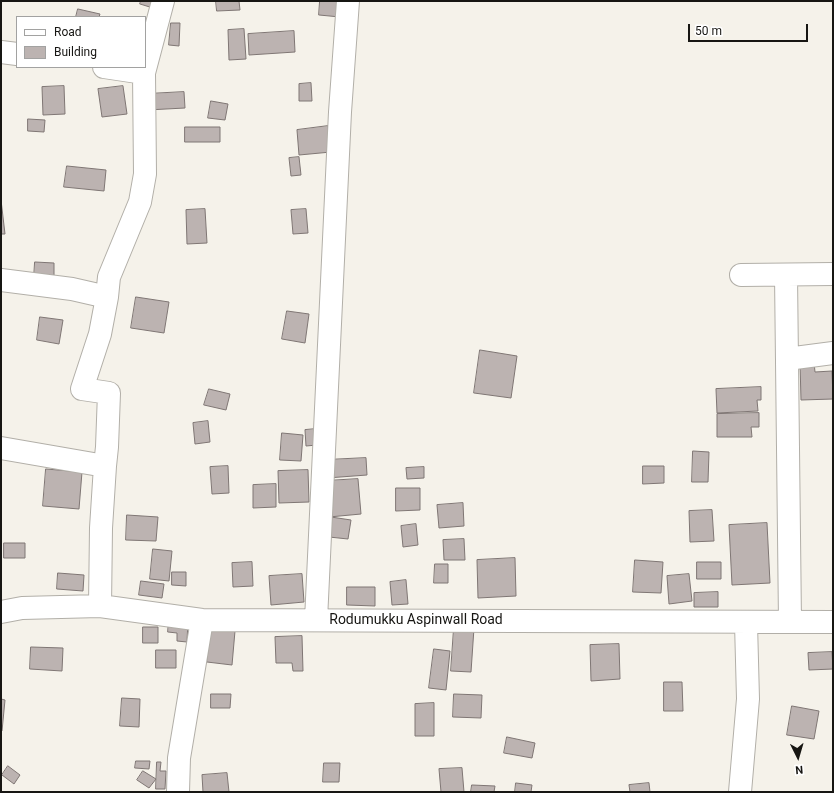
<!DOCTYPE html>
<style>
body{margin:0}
#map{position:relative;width:834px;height:793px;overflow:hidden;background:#f5f2ea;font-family:Roboto,sans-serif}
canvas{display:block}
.frame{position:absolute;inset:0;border:2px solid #171613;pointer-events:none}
.legend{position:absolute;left:16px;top:16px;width:130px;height:52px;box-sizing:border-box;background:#fff;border:1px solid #a2a2a1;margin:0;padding:5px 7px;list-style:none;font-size:12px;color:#171613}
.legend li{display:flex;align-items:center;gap:8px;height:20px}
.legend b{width:20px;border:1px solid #a2a2a1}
.north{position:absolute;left:778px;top:737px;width:40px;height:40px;-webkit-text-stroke:3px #fff;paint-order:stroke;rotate:175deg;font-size:11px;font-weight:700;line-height:16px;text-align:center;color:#171613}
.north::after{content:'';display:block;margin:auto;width:14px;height:18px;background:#171613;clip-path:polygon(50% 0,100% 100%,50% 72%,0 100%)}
.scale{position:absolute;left:688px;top:24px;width:120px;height:18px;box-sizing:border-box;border:2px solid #171613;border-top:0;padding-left:5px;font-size:12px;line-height:14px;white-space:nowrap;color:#171613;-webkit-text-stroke:3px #fff;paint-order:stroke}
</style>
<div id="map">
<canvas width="834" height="793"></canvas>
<div class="frame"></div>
<ul class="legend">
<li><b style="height:5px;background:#fff"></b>Road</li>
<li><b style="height:11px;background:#bcb3b1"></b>Building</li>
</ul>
<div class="north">N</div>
<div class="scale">50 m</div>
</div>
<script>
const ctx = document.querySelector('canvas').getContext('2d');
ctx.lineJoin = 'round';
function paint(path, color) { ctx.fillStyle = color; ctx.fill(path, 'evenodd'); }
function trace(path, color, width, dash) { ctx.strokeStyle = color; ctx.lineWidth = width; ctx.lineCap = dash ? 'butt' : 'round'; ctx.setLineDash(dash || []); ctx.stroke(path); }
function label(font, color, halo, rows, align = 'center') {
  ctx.font = font + ' Roboto,sans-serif'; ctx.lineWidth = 3.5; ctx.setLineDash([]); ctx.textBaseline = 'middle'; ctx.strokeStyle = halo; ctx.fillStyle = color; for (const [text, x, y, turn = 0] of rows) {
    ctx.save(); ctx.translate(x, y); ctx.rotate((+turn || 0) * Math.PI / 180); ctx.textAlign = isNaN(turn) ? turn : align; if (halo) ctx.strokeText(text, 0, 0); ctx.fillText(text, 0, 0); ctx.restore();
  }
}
const building = new Path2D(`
 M141,1H155L153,8L140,4Z
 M216,1H239L240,10L217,11Z
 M320,1H342L340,17L319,15Z
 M78,9L100,14L99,17H76Z
 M171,23H180L179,46L169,45Z
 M244,29L246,59L229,60L228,30Z
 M294,31L295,52L249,55L248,34Z
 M311,83L312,101H299V84Z
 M64,86L65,114L43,115L42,87Z
 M123,86L127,114L102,117L98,89Z
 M184,92L185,108L147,110V94Z
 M211,101L228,104L225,120L208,118Z
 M28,119L45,120L44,132L28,131Z
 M328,126L331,152L299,155L297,130Z
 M185,127H220V142H185Z
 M299,157L301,175L291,176L289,158Z
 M67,166L106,170L104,191L64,187Z
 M1,200L5,234H1Z
 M205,209L207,243L187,244L186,210Z
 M306,209L308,233L293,234L291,210Z
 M35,262L54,263V278H34Z
 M136,297L169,302L164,333L131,328Z
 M287,311L309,314L305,343L282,339Z
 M40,317L63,320L59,344L37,340Z
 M480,350L517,356L511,398L474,393Z
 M814,362L815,372L832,371L833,399L801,400L800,363Z
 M761,387V400H757L758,411L717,413L716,389Z
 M209,389L230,394L226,410L204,405Z
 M759,413V427H751L752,437H717V414Z
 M208,421L210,442L195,444L193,423Z
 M316,429L317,445L306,446L305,430Z
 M282,433L303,435L301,461L280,460Z
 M693,451L709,452L708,482H692Z
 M366,458L367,475L327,478L326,460Z
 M228,466L229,493L212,494L210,467Z
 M643,466H664V483L643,484Z
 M424,467V478L407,479L406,468Z
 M46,469L82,472L79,509L43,506Z
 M308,470L309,502L279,503L278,471Z
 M358,479L361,514L329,517L326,481Z
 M276,484V507L253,508V485Z
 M396,488H420V510L396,511Z
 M463,503L464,526L439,528L437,505Z
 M712,510L714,541L690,542L689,511Z
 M127,515L158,517L156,541L126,540Z
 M331,517L351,520L348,539L329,537Z
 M767,523L770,583L732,585L729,525Z
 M416,524L418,545L403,547L401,526Z
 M464,539L465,560H444L443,540Z
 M4,543H25V558H4Z
 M153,549L172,551L169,581L150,579Z
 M515,558L516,596L478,598L477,560Z
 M635,560L663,562L661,593L633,592Z
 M252,562L253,586L233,587L232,563Z
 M697,562H721V579H697Z
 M435,564H448V583H434Z
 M172,572H186V586L172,585Z
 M58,573L84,575L83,591L57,589Z
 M302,574L304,602L271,605L269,576Z
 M689,574L692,601L669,604L667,576Z
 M406,580L408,604L392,605L390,582Z
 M141,581L164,584L162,598L139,595Z
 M347,587H375V606L347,605Z
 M718,592V607H694V593Z
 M169,620L188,621L187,642L177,641V633L168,632Z
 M143,627H158V643H143Z
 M454,628H474L471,672L451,671Z
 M211,629L235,631L232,665L207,662Z
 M302,636L303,671H293L292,663H276L275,637Z
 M619,644L620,679L591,681L590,645Z
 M31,647L63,648L62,671L30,669Z
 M434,649L450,651L446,690L429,688Z
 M156,650H176V668H156Z
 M832,652L833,669L809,670L808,653Z
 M664,682H682L683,711H664Z
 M211,694H231L230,708H211Z
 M454,694L482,695L481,718L453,717Z
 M122,698L140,699L139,727L120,726Z
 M1,699L5,700L2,731L1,730Z
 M434,703V736H415V704Z
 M792,706L819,711L814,739L787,735Z
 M507,737L535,743L532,758L504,753Z
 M136,761H150L149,769L135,768Z
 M157,762H161L160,771H166L165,789H156Z
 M324,763H340L339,782H323Z
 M8,766L20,775L14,784L2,775Z
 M462,768L464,792H441L439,769Z
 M143,771L156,779L149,788L137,780Z
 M227,773L229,792H203L202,775Z
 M516,783L532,785L531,792H515Z
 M649,783L650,792H630L629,785Z
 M472,785L495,786L494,792H471Z`);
const minor = new Path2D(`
 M1,52L17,54
 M104,67L144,73
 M741,275L833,274
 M786,275L790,622
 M1,280L72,289L107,297L109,277L140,202L145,174L144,73L163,1
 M787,359L833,353
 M1,448L105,466
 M100,606L101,528L105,466L107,447L109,393L82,389L100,334L107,297
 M1,612L22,608L100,606L202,620L833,622
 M316,620L340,112L348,1
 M178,792L179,758L202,620
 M740,792L748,699L746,623`);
const streetNames = [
 ["Rodumukku Aspinwall Road",416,620]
];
paint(building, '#bcb3b1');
trace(building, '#7f7674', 1);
trace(minor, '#b2afa8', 24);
trace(minor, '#fff', 22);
label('14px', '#171613', '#fff', streetNames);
</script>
